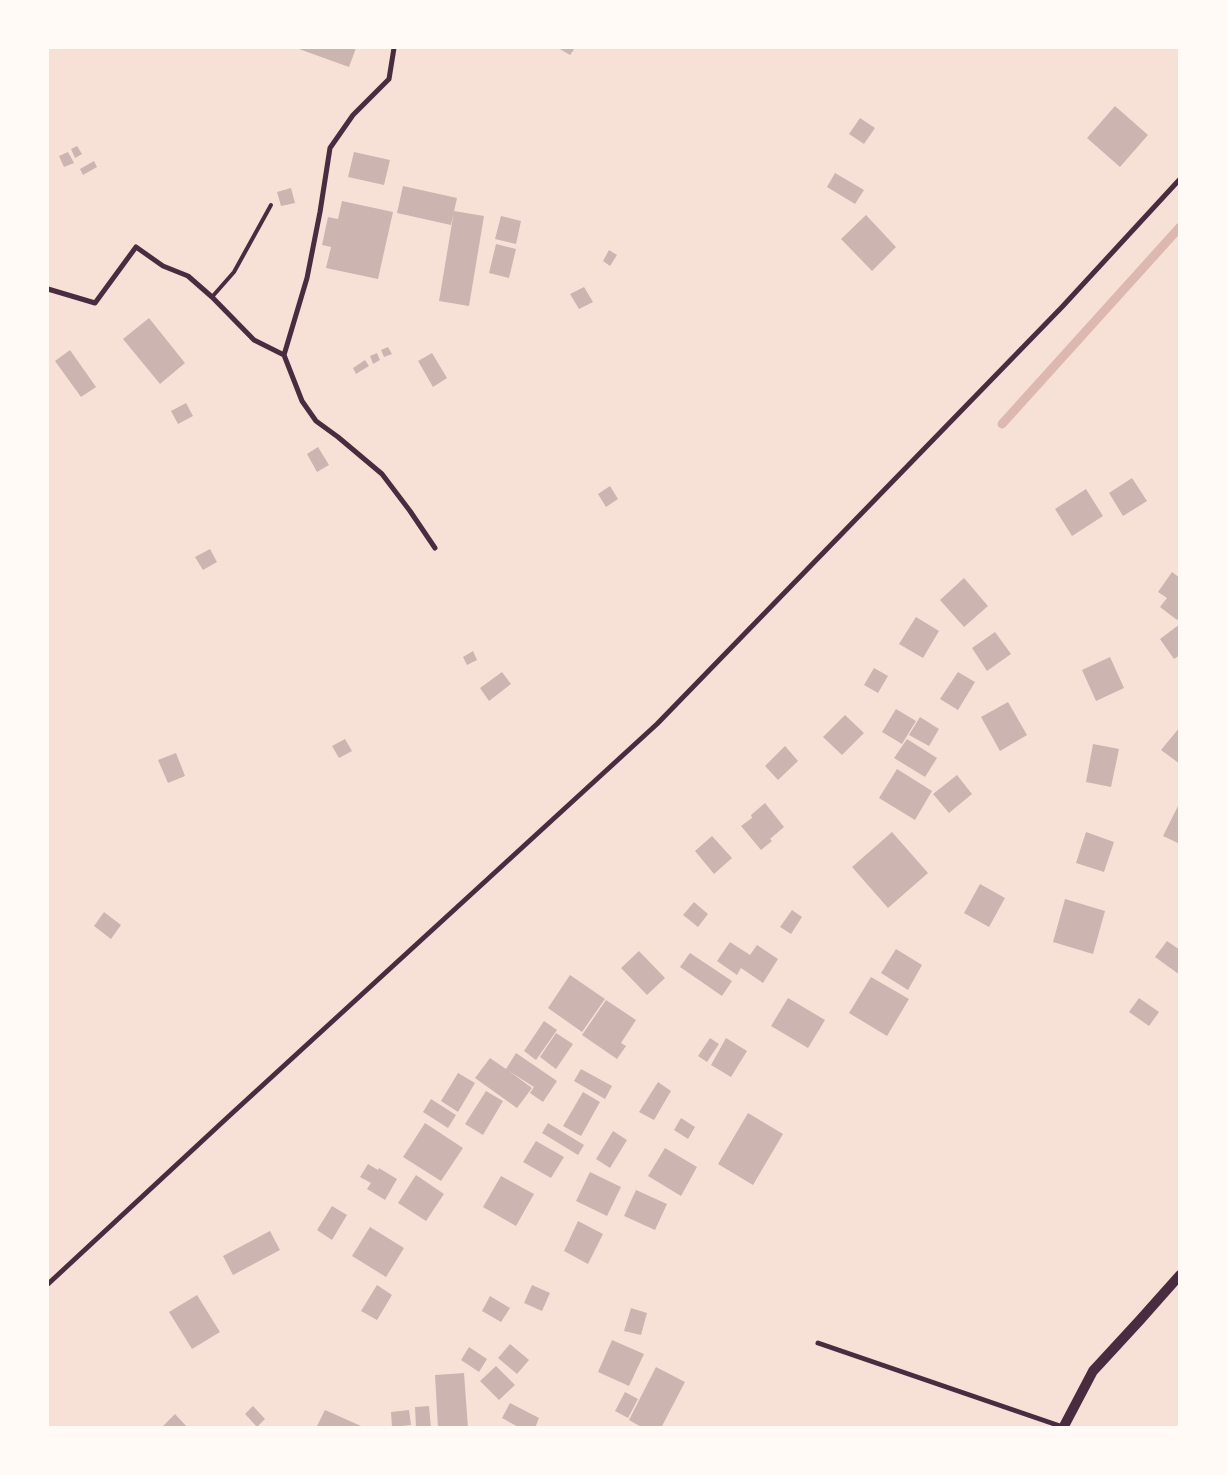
<!DOCTYPE html>
<style>
body{margin:0}
#map{position:relative;width:1227px;height:1475px;overflow:hidden;background:#f7e1d7;font-family:Karla,sans-serif}
canvas{display:block}
.frame{position:absolute;inset:0;border:49px solid #fffaf5;pointer-events:none}
</style>
<div id="map">
<canvas width="1227" height="1475"></canvas>
<div class="frame"></div>
</div>
<script>
const ctx = document.querySelector('canvas').getContext('2d');
ctx.lineJoin = 'round';
function trace(path, color, width, dash) { ctx.strokeStyle = color; ctx.lineWidth = width; ctx.lineCap = dash ? 'butt' : 'round'; ctx.setLineDash(dash || []); ctx.stroke(path); }
function paint(path, color) { ctx.fillStyle = color; ctx.fill(path, 'evenodd'); }
const stream = new Path2D(`
 M1002,424L1180,227`);
const building = new Path2D(`
 M300,48H356L349,67L299,49Z
 M558,48H575L570,55Z
 M1115,106L1148,135L1120,167L1087,138Z
 M860,118L875,128L864,144L849,134Z
 M77,146L82,154L75,158L71,149Z
 M68,152L74,163L64,167L59,156Z
 M354,152L390,160L384,185L348,177Z
 M94,161L97,167L83,175L80,169Z
 M835,173L864,190L855,204L827,187Z
 M403,186L457,198L451,225L397,213Z
 M291,188L295,203L281,206L277,192Z
 M342,201L393,212L378,279L326,268L331,247L322,245L328,217L338,219Z
 M454,211L484,216L469,306L439,301Z
 M866,215L896,247L872,271L841,239Z
 M501,216L521,221L516,244L495,239Z
 M496,244L516,249L509,278L489,273Z
 M609,250L617,255L610,266L603,261Z
 M584,287L593,302L579,309L570,294Z
 M149,318L185,363L160,384L123,339Z
 M388,347L392,354L384,357L381,350Z
 M70,350L96,387L81,397L55,361Z
 M377,353L380,360L373,364L370,356Z
 M432,353L447,378L433,387L418,361Z
 M365,360L369,366L356,374L353,368Z
 M186,403L193,416L178,424L171,411Z
 M318,447L329,465L317,472L307,454Z
 M1132,478L1147,501L1123,516L1109,493Z
 M610,486L618,499L606,507L598,494Z
 M1086,489L1103,516L1072,536L1055,509Z
 M210,549L217,562L203,570L195,557Z
 M1172,572L1180,578V616L1177,620L1160,607L1167,598L1158,592Z
 M964,578L988,606L964,627L940,600Z
 M916,617L939,631L923,658L899,644Z
 M1180,624V655L1174,659L1160,639Z
 M995,632L1011,654L987,671L972,648Z
 M473,651L477,660L467,665L463,657Z
 M1110,657L1124,688L1096,701L1082,670Z
 M874,668L888,676L878,693L864,685Z
 M502,672L511,684L489,701L480,688Z
 M958,672L975,682L958,710L940,699Z
 M1008,702L1027,735L1000,751L981,717Z
 M896,709L916,721L902,744L882,732Z
 M845,715L864,733L842,755L823,737Z
 M920,717L939,729L929,746L909,735Z
 M1180,727V764L1161,750Z
 M345,739L352,751L339,758L332,746Z
 M907,739L937,758L925,777L894,758Z
 M1093,744L1119,749L1111,787L1086,782Z
 M785,746L798,761L778,780L765,766Z
 M176,753L185,776L168,783L158,760Z
 M897,769L932,791L915,820L879,798Z
 M957,775L972,794L949,813L933,794Z
 M1180,802V844L1163,836Z
 M765,803L784,827L770,839L772,841L761,850L741,826L752,818L751,815Z
 M892,832L928,873L888,908L852,867Z
 M1086,832L1114,842L1104,872L1076,863Z
 M712,836L732,858L714,874L695,851Z
 M980,884L1005,898L989,927L964,913Z
 M1065,899L1105,911L1093,954L1053,942Z
 M694,902L708,914L698,927L683,915Z
 M792,910L802,917L791,934L780,927Z
 M104,912L121,925L111,939L94,926Z
 M1167,941L1180,950V975L1155,957Z
 M730,942L750,955L757,945L778,959L763,983L741,968L737,975L717,961Z
 M896,949L922,965L908,990L881,973Z
 M639,951L665,978L647,995L621,968Z
 M690,953L732,981L722,996L680,967Z
 M570,975L605,999L582,1032L548,1008Z
 M871,977L909,999L887,1036L849,1013Z
 M788,998L825,1020L808,1048L771,1026Z
 M1139,998L1159,1012L1149,1026L1129,1012Z
 M606,1000L636,1020L621,1043L626,1046L617,1059L582,1035Z
 M544,1021L557,1030L536,1060L524,1051Z
 M556,1033L573,1044L556,1069L540,1057Z
 M710,1038L719,1044L707,1062L698,1056Z
 M726,1038L747,1051L731,1077L711,1065Z
 M516,1053L557,1081L543,1102L530,1093L534,1087L509,1071L532,1088L517,1108L475,1078L490,1058L506,1069Z
 M581,1069L612,1086L605,1099L574,1081Z
 M458,1073L475,1083L458,1112L441,1101Z
 M658,1082L671,1091L654,1120L639,1112Z
 M486,1091L503,1101L483,1135L465,1124Z
 M583,1092L600,1102L581,1136L563,1126Z
 M431,1099L456,1115L448,1128L423,1112Z
 M748,1113L783,1134L753,1185L718,1164Z
 M681,1118L695,1127L688,1139L674,1130Z
 M425,1123L463,1148L441,1181L403,1157Z
 M548,1123L584,1145L578,1155L542,1133Z
 M613,1131L627,1140L610,1168L596,1159Z
 M536,1141L564,1157L551,1178L523,1162Z
 M665,1148L697,1167L681,1196L648,1176Z
 M368,1164L378,1170L379,1168L397,1179L385,1200L367,1189L371,1183L360,1177Z
 M590,1172L621,1187L607,1216L576,1201Z
 M416,1175L444,1194L426,1221L398,1203Z
 M501,1176L534,1194L516,1226L483,1207Z
 M636,1190L667,1204L655,1230L624,1216Z
 M332,1206L347,1215L332,1240L317,1230Z
 M578,1221L603,1234L588,1264L564,1251Z
 M370,1227L404,1248L386,1277L352,1256Z
 M270,1231L280,1250L233,1275L223,1256Z
 M377,1285L392,1295L377,1320L361,1311Z
 M532,1285L550,1293L542,1311L524,1303Z
 M197,1295L220,1332L192,1349L169,1312Z
 M490,1296L510,1308L501,1322L482,1311Z
 M631,1308L647,1313L641,1335L624,1331Z
 M612,1340L644,1354L629,1386L598,1372Z
 M510,1344L529,1360L517,1374L498,1358Z
 M469,1347L487,1359L479,1372L461,1360Z
 M496,1366L515,1385L499,1400L480,1381Z
 M656,1367L685,1382L661,1428H643L629,1420Z
 M464,1373L468,1428H438L435,1375Z
 M625,1392L638,1399L628,1418L615,1411Z
 M510,1403L539,1418L535,1428H520L502,1418Z
 M253,1406L265,1419L257,1427L245,1414Z
 M429,1406L431,1428H416L415,1407Z
 M325,1410L361,1426L360,1428H316Z
 M409,1410L411,1425L392,1427L391,1412Z
 M175,1414L188,1428H161Z`);
const service = new Path2D(`
 M212,297L234,272L271,205`);
const minor = new Path2D(`
 M48,289L95,303L136,247L163,266L188,276L212,297L254,340L284,355L302,401L316,421L338,437L382,474L410,511L435,548
 M284,355L307,278L320,212L330,148L353,115L389,79L394,48
 M48,1284L228,1117L657,724L1062,307L1180,179
 M818,1343L1063,1427`);
const secondary = new Path2D(`
 M1063,1428L1093,1371L1140,1320L1180,1275`);
trace(stream, '#dcb8b0', 9);
paint(building, '#ccb4b1');
trace(service, '#4a2c40', 4);
trace(minor, '#4a2c40', 5);
trace(secondary, '#4a2c40', 10);
</script>
